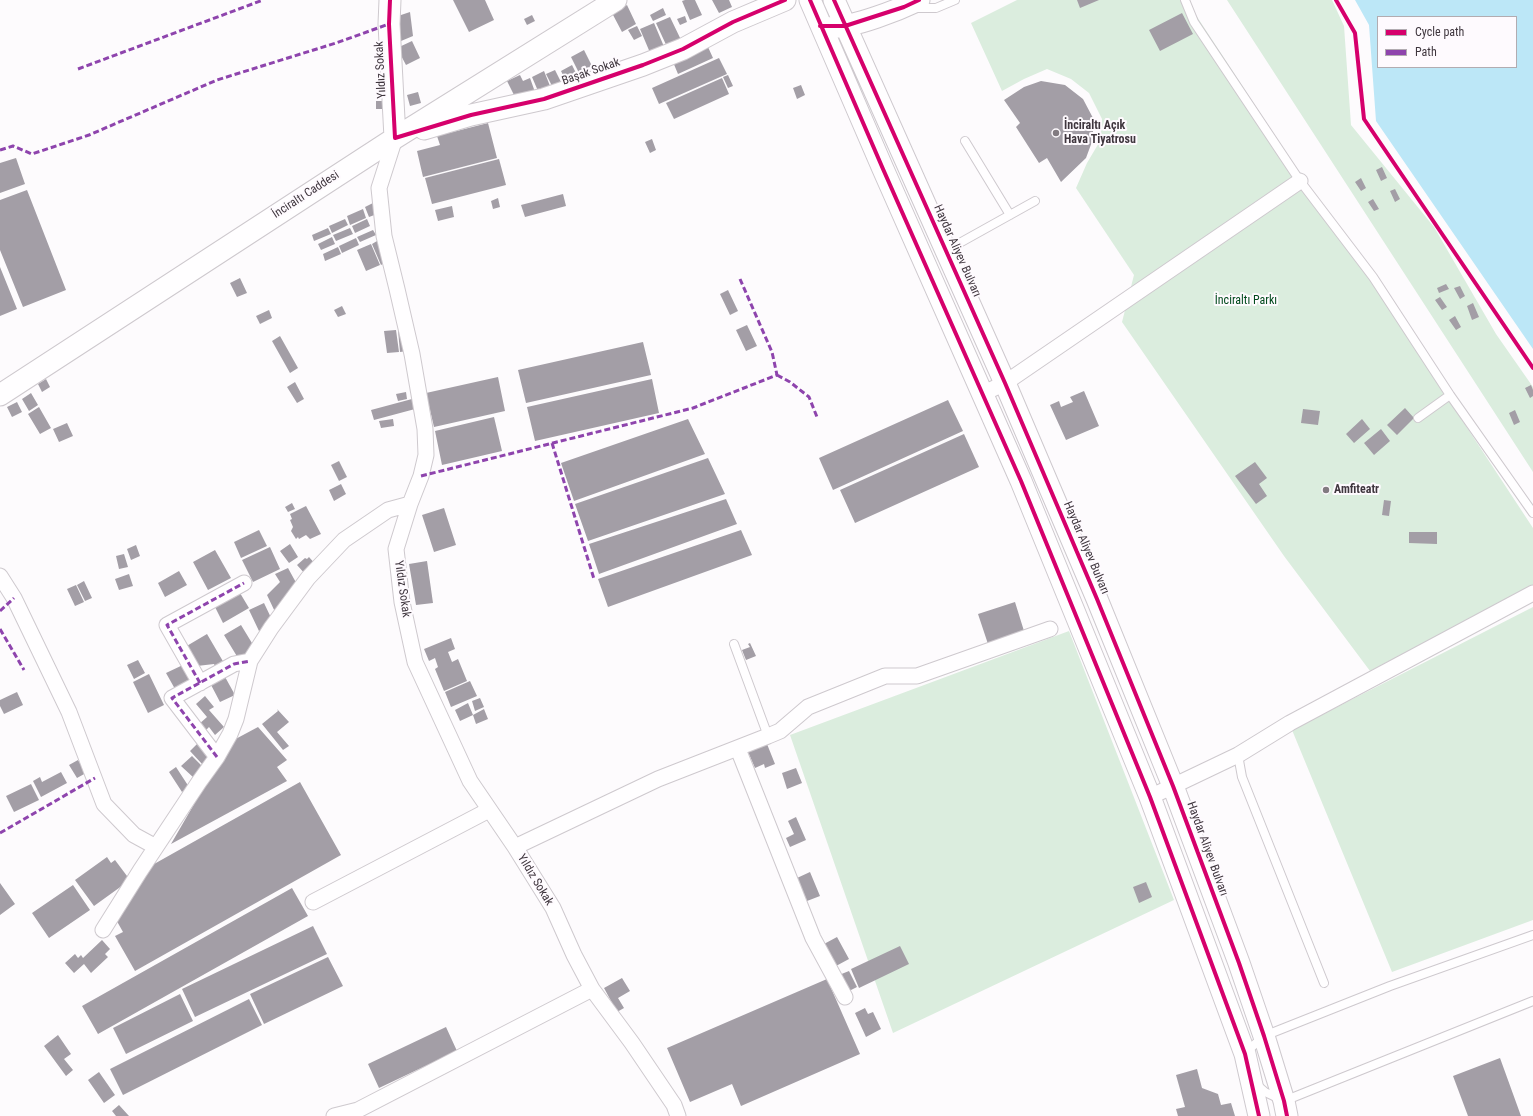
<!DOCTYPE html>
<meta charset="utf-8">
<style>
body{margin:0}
#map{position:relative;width:1533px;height:1116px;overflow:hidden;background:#fdfbfd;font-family:"Roboto Condensed",sans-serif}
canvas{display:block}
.legend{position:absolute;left:1377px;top:16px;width:140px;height:52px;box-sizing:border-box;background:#fefafe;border:1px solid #b2acb1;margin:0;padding:5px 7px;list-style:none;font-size:12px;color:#3f363e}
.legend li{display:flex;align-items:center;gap:8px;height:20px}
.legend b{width:20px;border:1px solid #b2acb1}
</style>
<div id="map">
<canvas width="1533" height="1116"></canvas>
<ul class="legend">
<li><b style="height:5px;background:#d6006c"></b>Cycle path</li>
<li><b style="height:5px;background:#8e44ad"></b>Path</li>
</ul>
</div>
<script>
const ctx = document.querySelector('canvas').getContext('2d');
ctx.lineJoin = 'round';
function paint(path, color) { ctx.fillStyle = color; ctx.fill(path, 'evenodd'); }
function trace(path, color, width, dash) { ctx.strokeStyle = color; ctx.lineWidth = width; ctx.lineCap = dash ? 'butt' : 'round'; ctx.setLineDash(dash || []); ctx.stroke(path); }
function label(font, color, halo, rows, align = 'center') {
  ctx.font = font + ' "Roboto Condensed",sans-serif'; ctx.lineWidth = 4; ctx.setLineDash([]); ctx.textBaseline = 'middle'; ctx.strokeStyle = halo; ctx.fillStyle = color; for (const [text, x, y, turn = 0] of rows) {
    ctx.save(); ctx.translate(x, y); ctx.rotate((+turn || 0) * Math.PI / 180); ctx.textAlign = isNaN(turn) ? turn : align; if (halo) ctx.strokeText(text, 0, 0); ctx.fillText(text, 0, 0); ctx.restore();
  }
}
const green = new Path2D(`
 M1017,0H1186L1533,528V585L1370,671L1284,556L1122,322L1134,275L1076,188L1087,163L1100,141L1102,119L1089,93L1071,79L1047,69L1024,79L1002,91L971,23Z
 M1227,0H1332L1344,26L1351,125L1434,227L1496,334L1533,387V472Z
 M1533,607V920L1392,972L1292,730Z
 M1069,631L1174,900L893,1033L790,735Z`);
const water = new Path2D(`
 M1355,0H1533V349L1376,121L1369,25ZM1378,17H1516V67H1378Z`);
const building = new Path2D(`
 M453,0H485L494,20L469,32Z
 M685,0H695L702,15L690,20L682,1Z
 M712,0H729L732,7L719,13Z
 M1077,0H1099L1080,8Z
 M627,5L636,24L622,32L612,13Z
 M663,8L666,15L653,21L650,15Z
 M410,12L413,36L401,41L398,16Z
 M1182,13L1193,34L1160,51L1149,30Z
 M532,15L535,21L527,25L524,19Z
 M685,16L687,22L680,25L677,19Z
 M670,17L682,42L668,49L656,23Z
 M654,23L665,49L651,55L640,29Z
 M637,26L642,36L634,40L628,30Z
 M412,41L420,58L406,65L397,48Z
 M708,47L713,58L678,74L673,62Z
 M584,50L592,66L579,73L571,57Z
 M719,58L727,74L659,104L652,88Z
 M572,65L579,79L568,85L561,71Z
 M555,70L563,86L554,90L546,74Z
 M544,71L550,86L538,91L532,77Z
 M520,75L523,81L530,78L535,92L515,97L507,81Z
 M728,75L733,86L728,88L723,77Z
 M722,78L729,94L674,119L666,103Z
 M1041,81L1065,85L1083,99L1093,118V139L1086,158L1061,182L1047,158L1039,163L1016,127L1020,123L1004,100L1024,87Z
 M801,85L805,95L797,99L793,88Z
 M418,92L421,103L410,106L407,95Z
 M376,101H383V109H376Z
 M488,123L497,158L423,177L417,151L440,145L437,136Z
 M652,139L656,150L650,153L645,142Z
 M16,158L25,184L0,193V163Z
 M499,159L506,185L432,204L425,178Z
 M1382,167L1387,178L1381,181L1376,170Z
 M1361,178L1366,188L1361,191L1355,182Z
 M1395,189L1400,199L1395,202L1390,191Z
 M27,190L66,290L23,307L0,250V200Z
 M563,194L566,206L525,217L521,205Z
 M498,198L500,207L493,209L491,201Z
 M1373,199L1379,209L1374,211L1368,202Z
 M373,203L377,214L369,217L365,207Z
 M452,206L454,217L438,221L435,210Z
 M363,209L366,218L350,225L347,216Z
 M345,219L348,225L332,233L329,226Z
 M367,219L370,226L355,233L352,226Z
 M328,228L331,234L314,241L312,235Z
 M350,228L353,234L336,241L333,235Z
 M373,230L376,235L360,242L357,237Z
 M332,237L335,244L321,250L318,244Z
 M356,238L359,245L342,253L339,246Z
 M377,241L386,262L381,265L372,244Z
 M371,244L380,265L366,271L357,250Z
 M338,247L341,254L325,261L323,254Z
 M0,267L17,309L0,316Z
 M240,278L247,293L237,297L230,283Z
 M1446,284L1449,289L1439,293L1437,288Z
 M1460,286L1465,296L1460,299L1454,288Z
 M728,290L738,311L730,315L720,294Z
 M1440,297L1447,307L1442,310L1435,300Z
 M1473,303L1479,317L1472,320L1467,306Z
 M342,306L346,314L338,317L334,310Z
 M269,310L272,318L260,324L256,316Z
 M1455,316L1461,327L1456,330L1449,320Z
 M747,325L757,346L746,351L736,330Z
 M396,330L399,352L387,353L384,331Z
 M398,330H405L407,351L400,352Z
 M280,336L298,368L290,373L272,341Z
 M643,342L651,375L526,403L518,370Z
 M498,377L505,411L434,427L426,393Z
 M46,379L50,387L42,392L38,384Z
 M652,379L659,413L535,441L527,407Z
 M295,382L304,399L297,403L287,387Z
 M1531,385L1533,390V396L1530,398L1525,388Z
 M1084,391L1099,426L1066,440L1050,405L1059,401L1061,407L1073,402L1070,397Z
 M406,392L407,399L398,401L396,394Z
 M31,393L38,405L29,411L22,399Z
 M412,399L415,409L374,420L371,410Z
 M948,400L963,431L833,490L819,458Z
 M17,402L22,412L12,417L7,407Z
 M39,407L51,428L40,434L28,414Z
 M1405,408L1414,418L1397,435L1387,425Z
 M1303,409L1320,411L1318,425L1301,423Z
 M1515,410L1520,422L1514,425L1509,413Z
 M494,417L502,451L442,465L435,431Z
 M393,419L394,426L381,428L379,421Z
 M688,419L705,454L574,501L561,463Z
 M1362,419L1370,429L1354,443L1346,434Z
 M67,423L73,436L59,442L53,429Z
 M1381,429L1390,441L1374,455L1364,443Z
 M964,434L979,467L855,523L840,490Z
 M708,458L725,494L588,541L575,504Z
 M339,461L347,477L339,481L331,465Z
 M1255,462L1267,478L1259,484L1267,496L1256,504L1235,476Z
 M341,484L346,494L334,501L329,490Z
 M726,499L737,524L599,574L589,544Z
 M1384,500L1391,501L1389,516L1382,515Z
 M292,503L295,509L288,512L285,507Z
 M306,506L321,534L310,539L306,535L299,539L298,537L296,539L291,531L293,527L290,520L292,519L290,514Z
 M444,508L456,545L434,552L422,515Z
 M259,530L267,546L241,558L234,542Z
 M741,530L752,555L608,607L598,579Z
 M1409,532H1437V544L1409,543Z
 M290,544L298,557L289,563L280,551Z
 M136,545L140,556L131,560L127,549Z
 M270,547L280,569L253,582L242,560Z
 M215,550L231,578L208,590L193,562Z
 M124,554L128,567L119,569L116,556Z
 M309,557L317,566L306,575L297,565L305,558L307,559Z
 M427,561L433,603L416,605L409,564Z
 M288,568L299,588L286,594L289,600L277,616L267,595L280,582L275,574Z
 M179,571L187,585L165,597L158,583Z
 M129,574L133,586L119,590L115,579Z
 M84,581L92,598L85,601L77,585Z
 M76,585L84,602L75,606L67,589Z
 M240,593L249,608L223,623L215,607Z
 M1015,602L1024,631L988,644L978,614Z
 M264,603L274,624L259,631L249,610Z
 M241,625L255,648L238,658L224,635Z
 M207,634L224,663L216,668L214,664L197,666L185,647Z
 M451,638L455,649L448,652L452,662L458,659L467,681L444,691L435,669L438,667L435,658L429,661L424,649Z
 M750,643L756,656L746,660L742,650L750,647L748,644Z
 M138,660L145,673L134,679L127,665Z
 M185,664L193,680L175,689L166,673Z
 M149,674L164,705L148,713L133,682Z
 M224,675L235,695L220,702L210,683Z
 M470,681L477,696L451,707L445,692Z
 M17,692L23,705L4,714L0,706V700Z
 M205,696L214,707L209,710L224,727L215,735L209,727L204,732L198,725L207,717L196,704Z
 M480,698L484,707L475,711L472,701Z
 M468,703L473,715L484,709L488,719L476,724L473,715L460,721L455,710Z
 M277,709L289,722L277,732L289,746L283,750L262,724L278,711Z
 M258,727L287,760L277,767L287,781L171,844L230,742Z
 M199,742L211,755L202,764L190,751Z
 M767,744L775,764L765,768L764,764L755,768L748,752Z
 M192,756L204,768L194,778L181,766Z
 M78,760L86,773L77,778L69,765Z
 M176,767L189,787L182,792L169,772Z
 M796,768L802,783L787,789L782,773Z
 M61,772L67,783L41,797L33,781L40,777L42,782Z
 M300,782L341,855L135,971L115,936L123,932L114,916L147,868Z
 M31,784L39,800L14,812L6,796Z
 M796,817L806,840L790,847L786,838L794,834L788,821Z
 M107,857L111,863L115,860L130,880L94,906L75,880Z
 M810,872L820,896L807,901L797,878Z
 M1146,882L1152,897L1139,903L1133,887Z
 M0,883L15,904L0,915Z
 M73,885L90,910L49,938L32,913Z
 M292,888L308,916L98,1034L82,1006Z
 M313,926L327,954L195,1017L182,989Z
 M837,937L849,959L836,966L824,944Z
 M102,940L110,949L105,954L108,957L91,973L84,964L74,973L65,963L75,954L78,958L81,955L83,958Z
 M900,946L909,964L859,988L851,969Z
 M328,957L343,986L264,1024L250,994Z
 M849,971L857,987L847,992L839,975Z
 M622,978L630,991L618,998L624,1008L617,1012L604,988Z
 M827,979L860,1054L741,1106L732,1084L690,1102L667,1048Z
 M180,994L193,1021L126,1054L113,1028Z
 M249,999L262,1025L123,1095L110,1069Z
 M865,1008L868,1014L873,1012L881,1029L866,1037L855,1013Z
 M446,1027L457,1051L379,1088L368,1064Z
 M58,1035L71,1054L64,1059L73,1070L66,1076L44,1046Z
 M1500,1058L1521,1116H1468L1453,1076Z
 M1197,1069L1202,1088L1218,1094L1221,1105L1231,1103L1235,1116H1178L1176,1109L1185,1107L1176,1075Z
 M99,1072L115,1095L104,1103L88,1080Z
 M119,1105L129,1116H116L112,1111Z`);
const lane = new Path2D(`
 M1185,0L1194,22L1300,181L1373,277L1450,395L1533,513
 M915,8H936L955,0
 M965,141L1010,215
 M947,250L1035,201
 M1418,418L1450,395
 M734,644L768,736
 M1238,755L1242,777L1324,983
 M1245,1053L1264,1036L1390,986L1533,935
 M1257,1085L1265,1092L1284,1101L1533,1001`);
const street = new Path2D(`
 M395,138L379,188L384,236L397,289L412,354L425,429L426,455L421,476L410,504L396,549L402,602L415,662L470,781L515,847L553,908L574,955L592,989L632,1043L674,1105L678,1116
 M982,394L1005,383L1300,181
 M0,576L14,598L69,712L104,804L134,835L156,847
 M200,683L167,625L244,583
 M738,749L813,938L845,997
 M217,757L172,698L234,664L250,661
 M1150,797L1238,755L1290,723L1533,593
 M515,847L658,779L768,736L780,731L808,707L885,676H917L1050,629
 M313,902L489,810
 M103,930L140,871L199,782L217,757L230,734L236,719L250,661L271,628L308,578L344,540L388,510L410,504
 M334,1116L358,1110L592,989`);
const secondary = new Path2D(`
 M390,0L389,24L395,138
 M810,0L883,169L1021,481L1150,797L1245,1054L1259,1116
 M834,0L1005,383L1097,599L1173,786L1239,963L1264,1036L1284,1101L1287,1116
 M833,27C855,27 898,10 919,0
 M424,129L471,115L544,99L643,65L683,49L733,22L785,0
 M0,395L395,138L616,0`);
const quiet = new Path2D(`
 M78,69L263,0
 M0,150L13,146L32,154L89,135L217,80L336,43L389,24
 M777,375L790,382L809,397L817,417
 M552,443L594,579
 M421,476L693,408L777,375L772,352L740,279
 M0,611L14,598
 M0,629L24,670
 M200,683L167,625L244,583
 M217,757L172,698L234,664L250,661
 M0,833L95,778`);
const cycleway = new Path2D(`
 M390,0L389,24L395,138L471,115L544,99L643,65L683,49L733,22L785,0
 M810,0L883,169L1021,481L1150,797L1245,1054L1259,1116
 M834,0L1005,383L1097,599L1173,786L1239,963L1264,1036L1284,1101L1287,1116
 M1336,0L1355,33L1364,119L1533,368
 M820,26H845L904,7L919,0`);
const markers = [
 [1056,133,4,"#827b81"],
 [1326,490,4,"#827b81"]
];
const streetNames = [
 ["Yıldız Sokak",381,70,-93],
 ["Başak Sokak",591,72,-19],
 ["İnciraltı Caddesi",306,195,-33],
 ["Haydar Aliyev Bulvarı",957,251,66],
 ["Haydar Aliyev Bulvarı",1086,548,67],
 ["Yıldız Sokak",402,589,82],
 ["Haydar Aliyev Bulvarı",1207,849,70],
 ["Yıldız Sokak",535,880,59]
];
const poiNames = [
 ["İnciraltı Açık",1064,126],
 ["Hava Tiyatrosu",1064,140],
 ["Amfiteatr",1334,490]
];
const parkNames = [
 ["İnciraltı Parkı",1246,301]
];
paint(green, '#dbedde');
paint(water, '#bce7f7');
paint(building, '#a39ea6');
trace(lane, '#cec9ce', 10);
trace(street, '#cec9ce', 17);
trace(secondary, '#cec9ce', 23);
trace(lane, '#fffeff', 8);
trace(street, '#fffeff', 15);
trace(secondary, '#fffeff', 21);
trace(quiet, '#8e44ad', 3, [6, 3]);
trace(cycleway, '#d6006c', 4);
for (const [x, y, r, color] of markers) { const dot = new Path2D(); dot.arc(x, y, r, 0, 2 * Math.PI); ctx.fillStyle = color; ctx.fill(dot); trace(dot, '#fefafe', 1.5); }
label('12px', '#3f363e', '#fefafe', streetNames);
label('bold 12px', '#3f363e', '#fefafe', poiNames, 'left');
label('12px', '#014a1c', '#fefafe', parkNames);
</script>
